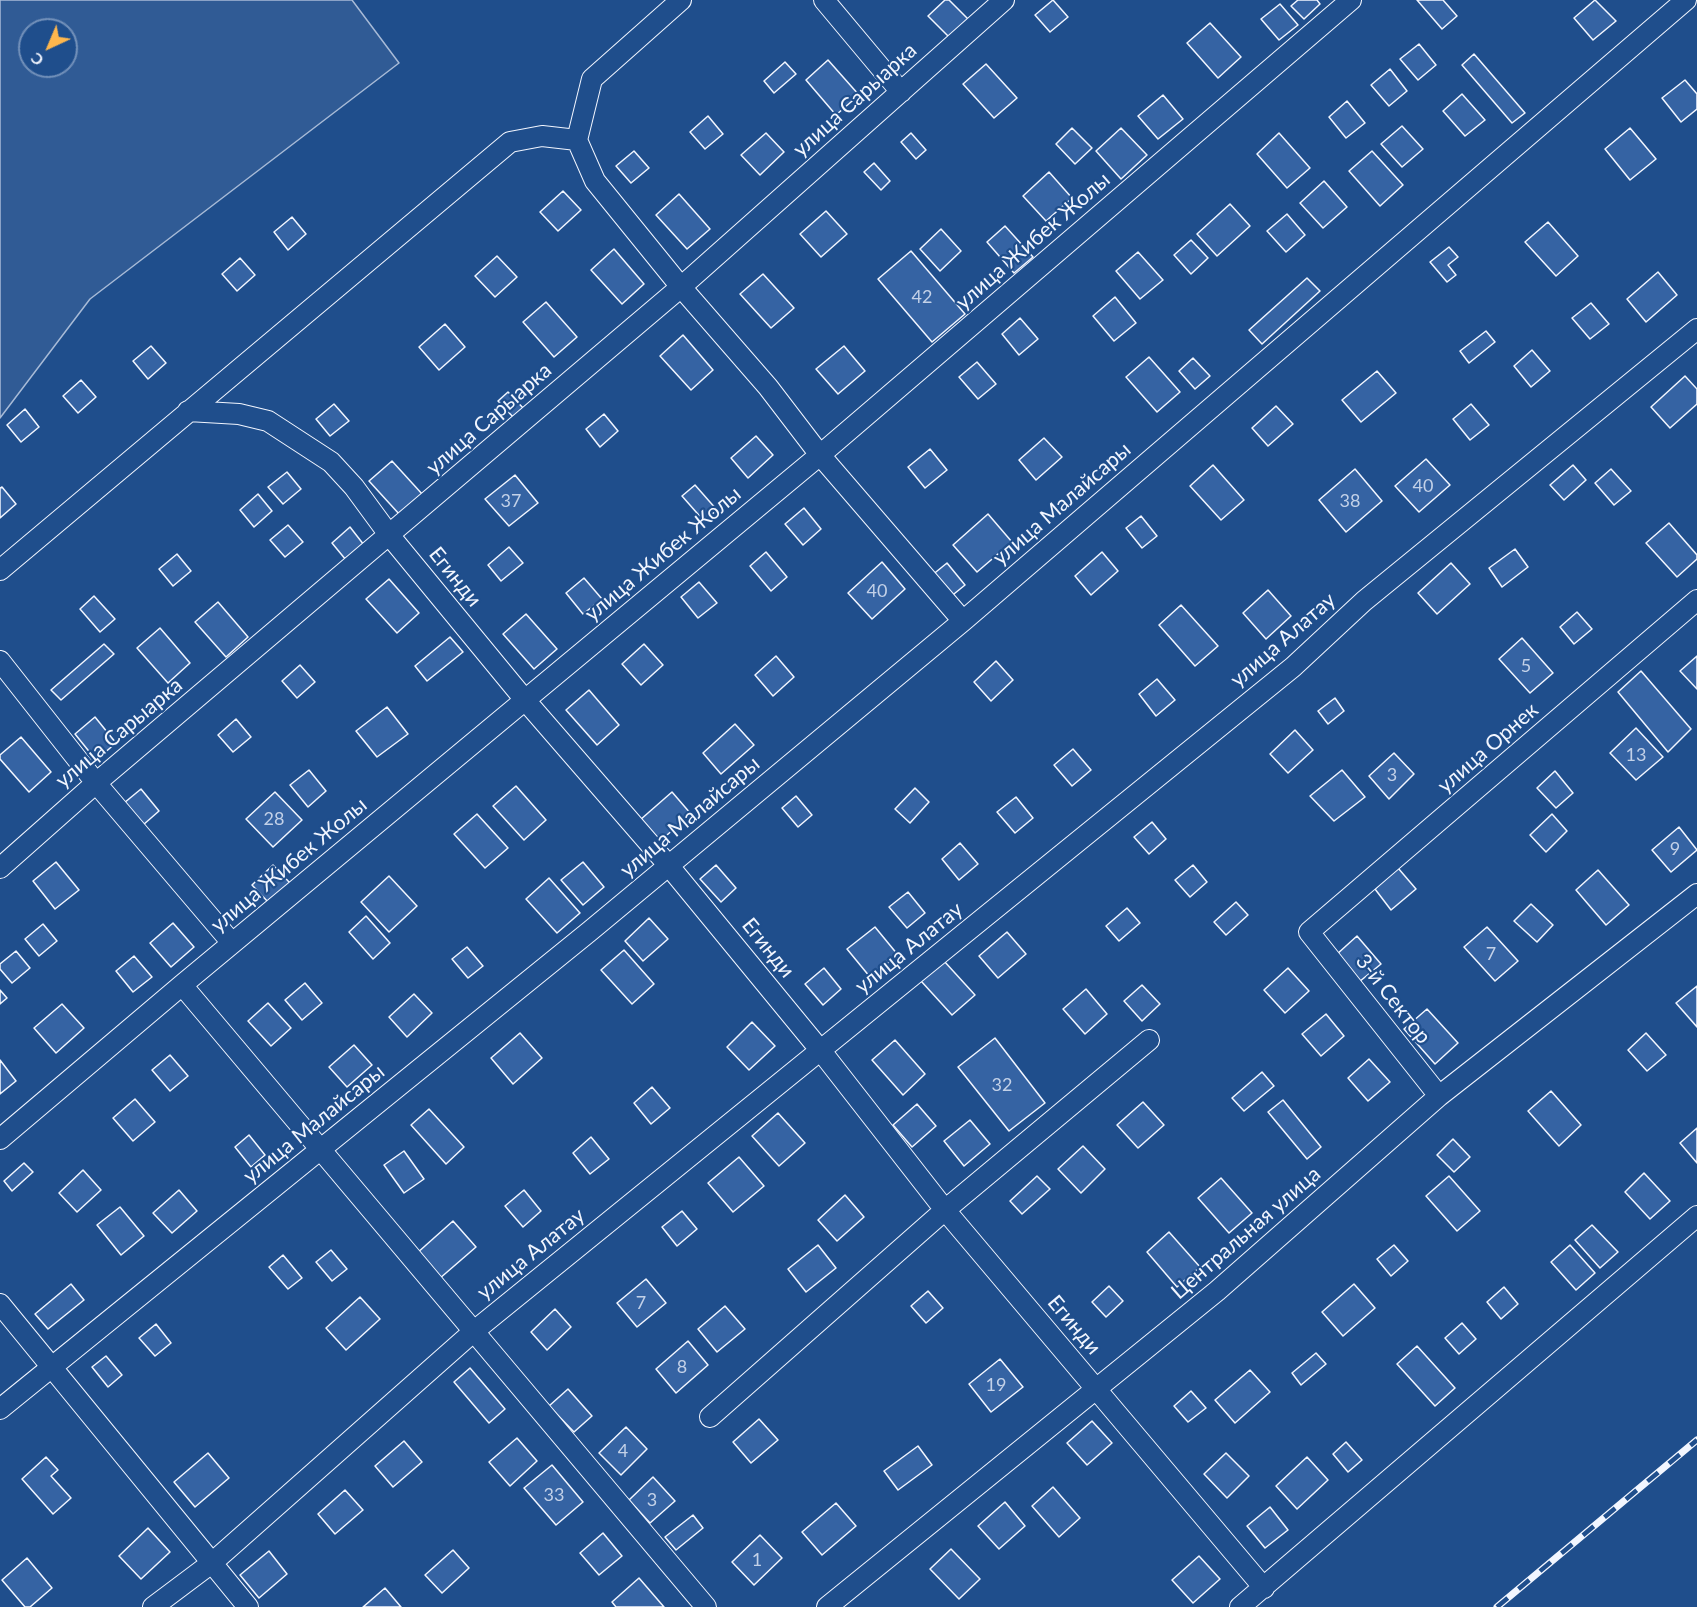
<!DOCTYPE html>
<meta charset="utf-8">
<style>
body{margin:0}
#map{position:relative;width:1697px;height:1607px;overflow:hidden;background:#1f4e8c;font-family:Lato,sans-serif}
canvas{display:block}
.north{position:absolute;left:18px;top:18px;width:60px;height:60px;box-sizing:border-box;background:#1f4e8c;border:2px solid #7391ba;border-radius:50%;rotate:224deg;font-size:16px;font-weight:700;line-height:24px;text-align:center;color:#f2f6ff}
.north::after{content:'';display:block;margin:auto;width:21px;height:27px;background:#ffb74d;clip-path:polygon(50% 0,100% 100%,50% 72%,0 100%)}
</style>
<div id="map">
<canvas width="1697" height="1607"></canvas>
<div class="north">С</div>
</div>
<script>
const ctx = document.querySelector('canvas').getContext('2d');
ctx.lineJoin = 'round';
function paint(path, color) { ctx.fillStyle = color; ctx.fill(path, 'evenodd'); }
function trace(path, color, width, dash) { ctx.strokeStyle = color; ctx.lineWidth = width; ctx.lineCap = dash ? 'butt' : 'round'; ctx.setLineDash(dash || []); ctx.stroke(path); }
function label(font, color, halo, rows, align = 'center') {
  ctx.font = font + ' Lato,sans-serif'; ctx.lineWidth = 4.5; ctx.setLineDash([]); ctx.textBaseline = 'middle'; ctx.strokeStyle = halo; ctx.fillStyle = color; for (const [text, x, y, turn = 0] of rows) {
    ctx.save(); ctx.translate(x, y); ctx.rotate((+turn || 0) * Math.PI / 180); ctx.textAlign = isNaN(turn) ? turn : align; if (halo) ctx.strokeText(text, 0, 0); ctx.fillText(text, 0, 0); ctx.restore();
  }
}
const built = new Path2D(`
 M0,0H352L399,63L90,299L0,418ZM30,30H66V66H30Z`);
const building = new Path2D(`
 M945,0H949L968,19L949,37L928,16Z
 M1053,0L1068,17L1050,32L1035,15Z
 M1298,0H1317L1320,4L1304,19L1291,6Z
 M1417,0H1443L1457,16L1442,29Z
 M1595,0L1616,21L1593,40L1574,18Z
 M1280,4L1298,25L1279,40L1261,19Z
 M1210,23L1241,57L1218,78L1187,43Z
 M1419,44L1436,65L1418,80L1400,59Z
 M1474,54L1525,113L1512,123L1462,65Z
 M828,60L859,95L836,115L806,80Z
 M785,62L796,74L774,93L764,81Z
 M986,64L1017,98L994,118L963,84Z
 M1390,69L1407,91L1389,106L1371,85Z
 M1685,80L1697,94V109L1681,122L1662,98Z
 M1462,94L1485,120L1465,136L1443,111Z
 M1163,95L1183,119L1158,139L1138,116Z
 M1347,101L1365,123L1346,138L1329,117Z
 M708,116L723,134L705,149L690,132Z
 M1402,126L1423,149L1402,167L1381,144Z
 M1072,128L1092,148L1075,164L1056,144Z
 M1121,128L1147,155L1121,179L1096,151Z
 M1630,128L1656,159L1630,180L1605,149Z
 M766,133L784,152L760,175L741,155Z
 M911,133L926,150L916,159L901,142Z
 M1279,133L1310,168L1287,188L1257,154Z
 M634,151L649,168L631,183L616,166Z
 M1372,151L1403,185L1380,206L1349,171Z
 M874,163L890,181L881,190L864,172Z
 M1049,172L1072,198L1046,221L1023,196Z
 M1324,181L1347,207L1323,228L1300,203Z
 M563,191L581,210L558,231L540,212Z
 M679,194L710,229L687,249L656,215Z
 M1230,204L1250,226L1217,256L1197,234Z
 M826,211L847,234L821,257L800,234Z
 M1287,214L1305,235L1286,252L1267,231Z
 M292,217L306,234L288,250L274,232Z
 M1548,222L1578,256L1556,276L1525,242Z
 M1005,226L1033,257L1014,273L987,242Z
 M941,229L961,251L940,271L920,249Z
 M1191,240L1208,258L1191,274L1174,255Z
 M1449,247L1458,257L1448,265L1456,275L1447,282L1430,262Z
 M614,249L644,284L622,304L591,270Z
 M911,251L965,314L932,342L878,279Z
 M1138,252L1163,280L1140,299L1116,271Z
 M497,256L517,277L495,297L475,276Z
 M240,258L255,275L237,291L222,274Z
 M1658,272L1677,295L1646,322L1627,299Z
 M763,274L794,308L771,328L740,294Z
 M1307,278L1320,291L1262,344L1249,330Z
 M1115,297L1136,323L1114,341L1093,316Z
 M546,302L577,337L554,357L523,322Z
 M1591,303L1609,324L1590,339L1572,318Z
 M1020,318L1038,339L1019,355L1002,334Z
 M445,324L465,347L439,370L419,347Z
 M1486,331L1495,342L1469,363L1460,351Z
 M683,335L713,370L691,390L660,356Z
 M151,346L166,363L148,379L133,361Z
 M844,346L865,371L838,394L816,369Z
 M1532,350L1550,371L1531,387L1514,366Z
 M1149,357L1180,392L1157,412L1126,377Z
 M1193,358L1210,376L1195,389L1179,371Z
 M977,362L996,384L978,399L959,377Z
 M1377,371L1396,393L1361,422L1342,400Z
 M1685,376L1697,389V404L1670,428L1651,407Z
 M81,380L96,397L78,413L63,396Z
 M508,392L524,409L514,418L498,401Z
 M334,404L349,421L330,436L316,419Z
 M1471,404L1489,425L1470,440L1453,419Z
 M1276,406L1293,424L1268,446L1252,428Z
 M25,409L39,427L21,442L7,425Z
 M604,414L618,431L600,447L586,429Z
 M756,436L773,455L748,478L731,458Z
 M1044,438L1062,457L1036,480L1019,460Z
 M930,449L947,470L925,488L908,467Z
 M1426,459L1450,485L1419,512L1395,486Z
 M392,461L423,495L400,515L369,481Z
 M1213,465L1244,500L1221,520L1190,486Z
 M1573,465L1586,480L1564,500L1550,485Z
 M1355,469L1382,501L1346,532L1319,500Z
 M1611,469L1631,491L1614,505L1595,483Z
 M287,472L301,489L283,504L268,487Z
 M515,475L538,503L509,526L485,499Z
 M695,485L717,510L704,521L682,496Z
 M2,487L16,504L0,518V488Z
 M258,494L272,511L254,527L240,510Z
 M804,508L821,529L803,545L785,524Z
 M988,514L1012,542L977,572L953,545Z
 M1141,516L1157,536L1142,548L1126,528Z
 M1669,523L1697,555V559L1677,577L1646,543Z
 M288,525L303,542L285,557L270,540Z
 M350,527L364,545L346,560L332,543Z
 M509,547L523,563L501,581L488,565Z
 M1515,549L1528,567L1502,587L1489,568Z
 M766,552L787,577L771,591L750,566Z
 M1102,552L1118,571L1091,595L1075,576Z
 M177,554L191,571L173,586L159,569Z
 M882,562L905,589L872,619L848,593Z
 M947,563L965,585L949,598L931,576Z
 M1451,563L1470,584L1437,614L1418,593Z
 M584,578L602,599L583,614L566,593Z
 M389,579L419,613L397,633L366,599Z
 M699,582L717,603L698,618L681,597Z
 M1268,590L1291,616L1266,639L1243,613Z
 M94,596L115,619L100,632L80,609Z
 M218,602L248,637L226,657L195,622Z
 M1181,605L1218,646L1195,666L1159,625Z
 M1577,612L1592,629L1574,644L1560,627Z
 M526,614L557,649L534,669L503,634Z
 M160,628L190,663L168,683L137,648Z
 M450,637L463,652L427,681L415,666Z
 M1522,638L1553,673L1530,693L1499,659Z
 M104,644L114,654L61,700L51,690Z
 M644,644L663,665L641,685L622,664Z
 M776,656L794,677L773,696L755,675Z
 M1697,656V689L1680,671Z
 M996,661L1013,680L991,701L974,682Z
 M300,665L315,682L297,698L282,681Z
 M1641,671L1691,729L1668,752L1618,692Z
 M1157,679L1175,700L1156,716L1139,694Z
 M589,690L619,725L597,745L566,710Z
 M1335,698L1344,711L1328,724L1318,711Z
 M387,707L408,734L377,757L356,731Z
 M95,717L116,743L96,760L75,734Z
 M236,719L251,737L233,752L218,735Z
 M735,724L754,745L721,774L703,753Z
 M1636,728L1663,757L1636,780L1610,753Z
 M1295,730L1313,750L1288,773L1270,754Z
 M21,737L51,772L29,792L0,759V755Z
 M1073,749L1091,770L1072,786L1054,765Z
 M1394,753L1414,774L1389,799L1369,776Z
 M309,770L326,791L308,807L290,785Z
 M1342,770L1365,797L1334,821L1310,796Z
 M1555,771L1573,793L1556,808L1537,788Z
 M516,786L546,820L524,840L493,806Z
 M915,788L929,802L910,823L895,809Z
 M141,789L159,811L143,825L124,803Z
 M275,792L302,820L273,847L246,819Z
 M672,792L691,814L659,842L640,820Z
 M796,796L812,815L798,827L782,808Z
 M1016,797L1033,818L1015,833L997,812Z
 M477,814L508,848L485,868L454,834Z
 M1552,814L1567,831L1546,852L1530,835Z
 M1152,822L1166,839L1149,854L1134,837Z
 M1679,827L1697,850L1671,872L1652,850Z
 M960,843L978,864L959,880L942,859Z
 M56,862L79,890L55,909L33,881Z
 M583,862L604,887L583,905L561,880Z
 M273,865L290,883L269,903L252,885Z
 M716,865L736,888L721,902L700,879Z
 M1193,865L1207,882L1190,897L1175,880Z
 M1398,868L1416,889L1391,910L1375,889Z
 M1598,870L1629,905L1606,925L1576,890Z
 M389,876L417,906L389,932L361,902Z
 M549,878L580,913L557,933L526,899Z
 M908,892L925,913L907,928L889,907Z
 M1236,902L1248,915L1226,935L1214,922Z
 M1531,904L1553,925L1537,942L1514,921Z
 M1127,908L1140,923L1119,941L1106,926Z
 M366,916L390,943L373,959L349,932Z
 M649,918L668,939L643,961L625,941Z
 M173,923L194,947L171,967L150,943Z
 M43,924L57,941L39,956L25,939Z
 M875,927L898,955L870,977L847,949Z
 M1487,927L1518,961L1495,981L1464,947Z
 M1007,932L1026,954L998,978L979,956Z
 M1357,936L1381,964L1359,982L1336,955Z
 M467,947L483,966L468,978L452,959Z
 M624,950L654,984L632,1004L601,970Z
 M16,951L30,968L12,983L0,969V964Z
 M134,956L152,977L133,992L116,971Z
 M944,961L975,995L952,1015L921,981Z
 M824,968L841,989L823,1005L805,984Z
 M1288,968L1309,991L1285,1013L1264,990Z
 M305,983L322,1003L302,1020L285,1000Z
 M1142,985L1160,1004L1142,1021L1124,1001Z
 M1697,986V1027L1676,1003Z
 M1086,989L1107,1014L1085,1034L1063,1009Z
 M0,990L7,998L0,1004Z
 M414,994L432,1013L407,1037L389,1017Z
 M268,1003L291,1028L271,1046L248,1021Z
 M62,1004L84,1028L56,1053L34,1028Z
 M1427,1009L1458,1043L1435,1064L1404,1029Z
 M1326,1014L1344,1036L1321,1056L1302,1034Z
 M752,1022L775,1046L749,1070L727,1047Z
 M520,1033L542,1058L513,1084L491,1058Z
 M1646,1033L1666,1055L1647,1071L1628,1050Z
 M995,1038L1045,1103L1009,1131L958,1067Z
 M895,1040L925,1074L903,1095L872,1060Z
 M354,1045L372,1065L347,1087L329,1067Z
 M170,1055L188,1076L170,1091L152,1070Z
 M1369,1059L1390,1082L1368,1101L1348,1078Z
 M0,1060L16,1081L0,1094Z
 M1262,1072L1274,1086L1244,1111L1232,1098Z
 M652,1087L670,1108L651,1124L634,1103Z
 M1551,1091L1581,1125L1559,1146L1528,1111Z
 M135,1099L155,1122L133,1141L113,1118Z
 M1283,1100L1321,1147L1307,1159L1268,1112Z
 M1143,1102L1164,1125L1138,1148L1117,1125Z
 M917,1104L936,1126L912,1147L893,1125Z
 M429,1109L464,1147L446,1164L411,1125Z
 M778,1113L805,1143L779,1166L752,1136Z
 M970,1120L990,1144L964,1166L944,1141Z
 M1697,1128V1163L1680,1143Z
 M249,1135L265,1155L251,1167L235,1147Z
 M591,1137L609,1159L590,1174L573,1153Z
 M1453,1139L1470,1157L1454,1172L1437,1155Z
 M1083,1146L1105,1169L1081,1193L1058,1169Z
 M404,1151L424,1179L404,1193L384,1165Z
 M739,1157L764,1186L733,1212L708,1183Z
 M24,1163L33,1172L12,1191L4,1181Z
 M83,1170L101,1190L77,1212L59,1193Z
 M1644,1173L1670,1201L1650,1219L1625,1192Z
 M1037,1176L1050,1189L1022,1214L1010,1201Z
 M1449,1176L1480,1211L1457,1231L1426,1196Z
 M1221,1178L1252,1213L1229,1233L1198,1198Z
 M179,1190L197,1211L172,1233L153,1213Z
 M524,1190L541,1211L523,1227L505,1206Z
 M845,1195L864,1217L837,1241L818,1220Z
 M120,1207L144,1236L121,1255L97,1225Z
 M682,1211L697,1229L677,1246L662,1227Z
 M453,1221L476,1247L439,1279L416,1254Z
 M1592,1225L1618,1252L1600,1268L1575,1240Z
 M1169,1232L1200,1267L1177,1287L1147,1252Z
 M818,1245L836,1268L806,1292L788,1269Z
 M1394,1245L1408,1261L1391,1276L1377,1259Z
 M1570,1245L1595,1273L1576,1290L1551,1262Z
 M331,1250L347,1269L332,1281L316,1262Z
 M283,1255L302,1278L288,1289L269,1267Z
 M646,1279L666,1303L637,1327L617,1303Z
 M71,1284L84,1300L48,1329L35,1314Z
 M1354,1284L1375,1308L1343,1336L1322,1312Z
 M1109,1286L1123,1301L1106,1317L1092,1302Z
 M1504,1287L1518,1304L1501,1319L1487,1302Z
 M928,1291L943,1308L926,1323L911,1306Z
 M360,1297L380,1319L346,1350L326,1328Z
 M725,1306L745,1329L717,1352L698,1329Z
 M555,1309L571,1327L547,1350L531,1332Z
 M1462,1323L1476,1339L1459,1354L1445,1338Z
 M156,1324L171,1343L155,1356L139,1338Z
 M688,1341L708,1365L676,1393L656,1369Z
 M1417,1346L1455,1388L1435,1406L1397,1364Z
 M1316,1353L1326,1364L1301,1385L1292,1373Z
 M106,1356L122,1375L108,1387L92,1367Z
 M1000,1359L1023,1387L991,1412L969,1384Z
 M470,1368L505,1409L489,1423L454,1382Z
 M1250,1370L1270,1392L1235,1423L1215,1400Z
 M568,1389L592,1416L574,1432L549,1406Z
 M1191,1391L1206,1408L1188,1422L1174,1406Z
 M759,1419L778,1440L751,1463L733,1442Z
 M1092,1421L1112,1443L1087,1465L1067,1443Z
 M626,1427L647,1449L621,1475L599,1453Z
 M517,1438L537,1461L510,1486L489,1462Z
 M404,1441L422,1462L393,1487L375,1466Z
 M1346,1442L1362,1460L1348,1472L1333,1454Z
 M918,1446L932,1465L898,1490L884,1471Z
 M208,1453L229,1478L195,1507L174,1482Z
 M1226,1453L1249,1476L1227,1498L1204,1474Z
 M46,1457L58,1470L51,1476L71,1498L53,1514L22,1479Z
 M1307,1457L1328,1480L1297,1509L1276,1486Z
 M552,1465L583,1502L556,1525L524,1488Z
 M653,1477L675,1501L650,1523L629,1500Z
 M1053,1487L1080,1518L1059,1537L1032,1506Z
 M345,1490L363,1510L335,1534L318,1514Z
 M1005,1502L1025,1526L999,1549L978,1526Z
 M836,1503L856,1526L822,1555L802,1532Z
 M1270,1507L1288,1530L1265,1548L1247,1526Z
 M693,1515L703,1528L676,1550L665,1537Z
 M148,1528L170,1552L141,1579L119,1556Z
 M603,1533L622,1556L599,1575L580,1553Z
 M760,1535L782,1558L754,1585L732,1562Z
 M951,1549L980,1579L959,1599L930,1569Z
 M453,1550L469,1568L442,1593L425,1575Z
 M269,1551L287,1574L259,1598L240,1575Z
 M1199,1556L1220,1579L1193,1603L1172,1580Z
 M27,1558L52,1588L30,1607H25L2,1580Z
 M639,1578L664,1607H616L612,1602Z
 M385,1588L401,1607H363Z`);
const minor = new Path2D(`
 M681,0L592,79L577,140L595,181L681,287L768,387L820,455L963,621
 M824,0L901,92
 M188,411L239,414L268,421L331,462L354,487L390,536L525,700L669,866L821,1051L945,1210L1264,1588
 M0,570L510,142L542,136L577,140
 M0,661L96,783L232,943
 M0,868L96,783L681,287L1004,0
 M182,985L706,1607
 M1439,1096L1309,932L1697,600
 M0,1139L182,985L820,455L1351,0
 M0,1304L248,1607
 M0,1409L590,931L963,621L1686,0
 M710,1417L945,1210L1149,1040
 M153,1607L213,1562L473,1332L1293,667L1364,601L1697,329
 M827,1607L1217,1291L1439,1096L1697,894
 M1240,1607L1697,1216`);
const rail = new Path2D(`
 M1497,1607L1697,1440`);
const numberNames = [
 ["42",922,297],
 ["40",1423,486],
 ["37",511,501],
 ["38",1350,501],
 ["40",877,591],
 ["5",1526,666],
 ["13",1636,755],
 ["3",1392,775],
 ["28",274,819],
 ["9",1675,849],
 ["7",1491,954],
 ["32",1002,1085],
 ["7",641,1303],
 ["8",682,1367],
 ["19",996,1385],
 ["4",623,1451],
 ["33",554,1495],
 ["3",652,1500],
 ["1",757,1560]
];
const streetNames = [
 ["улица Сарыарка",855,100,-42],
 ["улица Жибек Жолы",1033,241,-41],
 ["улица Сарыарка",489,419,-41],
 ["улица Малайсары",1062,504,-41],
 ["улица Жибек Жолы",663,554,-40],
 ["Егинди",455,577,51],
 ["улица Алатау",1283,640,-41],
 ["улица Сарыарка",119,733,-40],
 ["улица Орнек",1488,748,-41],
 ["улица Малайсары",690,817,-40],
 ["улица Жибек Жолы",289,865,-40],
 ["Егинди",768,948,51],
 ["улица Алатау",909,948,-39],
 ["3-й Сектор",1393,999,52],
 ["улица Малайсары",314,1124,-39],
 ["Центральная улица",1246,1233,-41],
 ["улица Алатау",531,1254,-39],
 ["Егинди",1074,1325,50]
];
paint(built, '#305b95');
trace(built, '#a8bbd7', 1.5);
paint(building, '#3563a3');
trace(building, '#f2f6ff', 1.5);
trace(minor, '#f2f6ff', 22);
trace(minor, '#1f4e8c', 20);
trace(rail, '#f2f6ff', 7);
trace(rail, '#1f4e8c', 4.5, [14]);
label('18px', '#c3d1e8', null, numberNames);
label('21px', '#f2f6ff', '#1f4e8c', streetNames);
</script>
